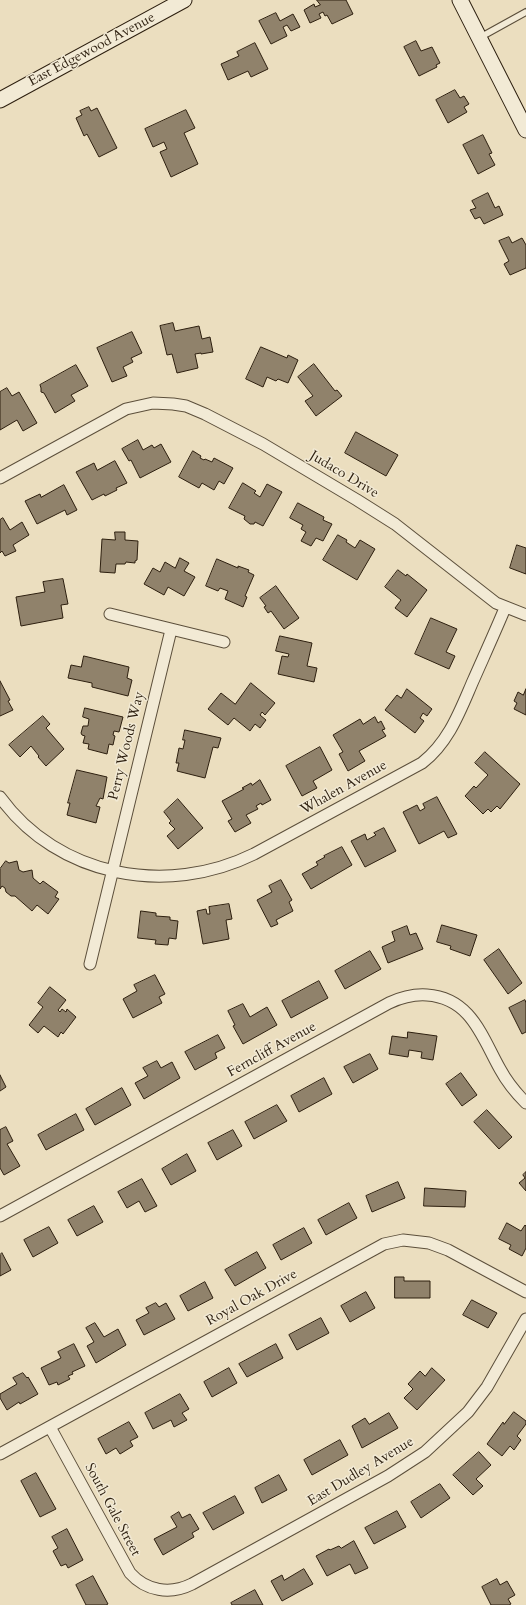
<!DOCTYPE html>
<style>
body{margin:0}
canvas{display:block;background:#ebdebf}
</style>
<canvas width="526" height="1605"></canvas>
<script>
const ctx = document.querySelector('canvas').getContext('2d');
ctx.lineJoin = 'round';
function paint(path, color) { ctx.fillStyle = color; ctx.fill(path, 'evenodd'); }
function trace(path, color, width, dash) { ctx.strokeStyle = color; ctx.lineWidth = width; ctx.lineCap = dash ? 'butt' : 'round'; ctx.setLineDash(dash || []); ctx.stroke(path); }
function label(font, color, halo, rows, align = 'center') {
  ctx.font = font + ' Cardo,serif'; ctx.lineWidth = 3; ctx.setLineDash([]); ctx.textBaseline = 'middle'; ctx.strokeStyle = halo; ctx.fillStyle = color; for (const [text, x, y, turn = 0] of rows) {
    ctx.save(); ctx.translate(x, y); ctx.rotate((+turn || 0) * Math.PI / 180); ctx.textAlign = isNaN(turn) ? turn : align; if (halo) ctx.strokeText(text, 0, 0); ctx.fillText(text, 0, 0); ctx.restore();
  }
}
const building = new Path2D(`
 M317,0H346L353,14L332,24L327,15L325,16L323,12L319,14L321,18L310,23L304,10L314,4L315,7L320,5Z
 M276,13L280,21L293,14L300,27L291,31L287,25L283,27L287,36L271,44L259,21Z
 M416,41L421,51L432,47L440,63L436,65L437,67L419,76L404,47Z
 M255,43L268,69L251,77L248,71L228,80L221,64L239,56L237,52Z
 M455,90L460,98L464,96L469,104L464,107L467,112L448,123L436,100Z
 M89,107L91,111L97,108L117,148L99,157L87,134L84,136L76,118L82,115L80,111Z
 M186,110L195,128L184,133L198,164L171,177L160,152L167,149L164,142L153,147L145,129Z
 M483,135L492,153L489,154L495,165L478,174L463,145Z
 M488,193L495,208L499,206L503,215L484,224L480,217L475,219L470,210L476,208L472,201Z
 M509,237L512,243L522,238L526,245V268L510,275L504,264L509,261L499,241Z
 M173,323L175,331L199,326L202,339L210,337L213,352L201,354V353L195,354L198,368L177,373L172,354L167,355L160,326Z
 M132,332L142,353L131,358L133,362L123,367L127,376L112,382L97,348Z
 M261,347L287,358L288,355L298,360L288,383L278,379L276,381L267,377L263,387L246,379Z
 M314,364L335,391L337,390L342,396L316,416L305,401L313,396L298,377Z
 M76,365L88,386L71,395L75,401L55,413L44,393L41,392V388L40,385Z
 M7,388L12,396L19,392L37,423L23,431L17,420L0,430V392Z
 M356,432L398,455L386,476L345,453Z
 M138,440L143,450L152,445L154,448L161,444L171,462L140,478L131,460L129,461L122,449Z
 M193,451L201,456L200,458L204,460L205,459L212,462L214,458L233,468L224,484L219,481L214,490L202,483L199,488L179,477Z
 M115,461L127,483L116,488L117,490L105,496L104,494L92,500L76,472L94,463L97,470Z
 M243,483L256,491L254,493L260,497L267,484L282,492L263,526L255,522L254,524H250L244,519L245,516L229,508Z
 M64,485L77,510L67,515L65,510L37,524L25,501L40,494L41,497Z
 M298,503L324,517L323,520L332,524L323,541L316,538L311,546L301,541L306,532L301,529L303,525L290,518Z
 M3,518L10,530L22,522L29,535L13,545L16,551L5,556L2,551L0,553V520Z
 M115,532H125V540L138,541L137,560L135,561V563L126,562L125,564H116L115,573L100,572L102,539L115,540Z
 M338,535L347,540L346,542L355,548L360,540L375,549L357,580L323,560Z
 M517,545L526,548V574L510,568Z
 M180,558L189,563L184,571L195,577L184,596L168,587L164,595L144,584L153,568L160,572L165,562L175,568Z
 M217,559L238,568V566L249,570L248,572L254,575L245,596L247,597L243,607L225,599L228,591L220,588L218,591L206,586Z
 M398,570L406,576L407,574L427,590L407,617L395,608L401,600L385,587Z
 M63,579L68,604L61,605L63,618L21,626L16,597L45,592L43,582Z
 M276,586L299,618L284,629L271,611L268,613L264,607L266,606L260,598Z
 M431,618L457,629L446,652L455,656L449,669L415,654Z
 M280,636L312,643L307,666L317,668L314,682L278,674L282,656L288,657L289,654L276,651Z
 M84,656L129,667L127,678L132,680L128,696L92,687V683L68,678L71,665L81,667Z
 M0,681L10,700L8,701L13,710L0,716Z
 M251,683L275,703L265,715L262,712L260,715L266,720L260,728L255,724L250,731L234,718L228,725L208,709L221,693L235,704Z
 M407,689L432,709L427,716L423,713L420,718L424,721L415,733L385,710L397,695L401,698Z
 M526,689V715L514,709L517,703L514,701L518,692L523,695Z
 M85,708L123,717L119,732L114,731L113,735L115,736L113,745L109,744L107,754L88,749L89,744L83,743L85,736L82,735L81,733L83,726H88L89,719L83,717Z
 M43,716L50,724L46,728L64,749L46,766L38,757L39,756L31,746L20,757L9,745Z
 M375,717L378,723L381,721L385,729L382,730L386,736L359,751L365,761L348,771L339,754L343,752L333,735L360,719L363,724Z
 M185,730L221,738L218,748L213,747L205,778L177,771L179,763H176L179,748L183,749L185,740H183Z
 M320,747L332,770L313,781L317,788L302,796L286,766Z
 M485,752L520,784L500,809L497,806L491,812L488,809L483,814L465,796L474,786L476,788L488,775L475,763Z
 M77,770L107,777L103,799L100,798L96,806L100,807L96,823L67,815L70,803H68Z
 M260,780L271,800L262,805L261,803L256,806L258,809L246,815L251,823L235,832L228,821L232,819L222,801L244,789L242,788L251,783L252,785Z
 M437,797L457,834L448,838L444,831L419,844L403,812L417,805L420,811L425,808L423,804Z
 M178,799L203,828L178,849L167,836L175,829L169,823L171,821L164,812Z
 M384,828L396,851L365,867L351,841L365,834L367,840L376,835L374,833Z
 M342,847L352,865L311,889L302,874L318,865L316,862L325,857L324,856Z
 M6,861L9,863L17,861L19,870L23,872L32,870L33,878L40,884L43,881L58,892L55,897L59,899L48,914L37,905L32,911L15,896H11L6,892L5,888L2,886L0,889V869Z
 M281,880L292,900L289,902L293,911L276,920L278,924L271,927L257,900L272,892L269,886Z
 M229,904L232,919L226,920L229,939L203,944L197,911L206,909L207,914H210L209,907Z
 M141,911L156,913V916L170,917V920L178,921L176,939L169,938L168,945L155,944L156,940L138,938Z
 M442,925L477,935L470,956L450,949L451,946L437,942Z
 M407,926L410,935L416,933L423,949L388,963L382,947L395,941L392,932Z
 M499,949L522,983L508,994L484,960Z
 M370,951L381,969L345,989L335,971Z
 M155,975L165,994L159,997L162,1003L133,1018L123,999L137,991L134,985Z
 M319,981L328,998L291,1018L282,1001Z
 M50,987L66,1000L58,1010L60,1012L62,1009L66,1012L67,1009L76,1017L63,1034L61,1032L58,1037L44,1026L38,1033L29,1025L43,1007L38,1003Z
 M525,1000L526,1003V1032L522,1034L509,1008Z
 M243,1004L250,1017L267,1007L277,1025L243,1044L233,1026L235,1025L228,1011Z
 M408,1032L437,1036L433,1060L421,1058L422,1052L409,1050L408,1057L389,1054L392,1036L407,1038Z
 M218,1035L225,1048L215,1053L217,1058L195,1070L185,1052Z
 M370,1054L378,1069L353,1083L344,1067Z
 M157,1061L161,1068L172,1062L180,1078L144,1099L135,1083L148,1076L143,1068Z
 M461,1073L477,1095L462,1106L446,1084Z
 M0,1075L6,1087L0,1091Z
 M324,1078L332,1094L299,1112L291,1096Z
 M122,1088L131,1105L95,1125L86,1109Z
 M277,1105L287,1121L254,1139L245,1122Z
 M487,1110L512,1137L499,1149L474,1122Z
 M76,1114L84,1130L46,1150L38,1135Z
 M6,1127L13,1141L7,1144L20,1166L4,1175L0,1168V1130Z
 M233,1130L242,1146L217,1160L208,1143Z
 M187,1154L196,1171L171,1185L162,1169Z
 M526,1172V1191L519,1183L525,1178L523,1175Z
 M142,1179L157,1206L145,1212L139,1201L127,1208L118,1192Z
 M398,1182L405,1198L372,1212L366,1196Z
 M425,1188L466,1191L465,1207L424,1206Z
 M349,1203L357,1218L326,1235L318,1220Z
 M94,1206L103,1222L77,1236L68,1220Z
 M507,1223L521,1231L525,1225L526,1226V1248L522,1256L509,1249L511,1245L499,1239Z
 M49,1227L58,1243L33,1257L24,1240Z
 M304,1228L312,1243L281,1260L273,1245Z
 M257,1252L266,1268L235,1286L225,1270Z
 M2,1253L11,1270L0,1276V1255Z
 M395,1277H404V1281H430V1298H395Z
 M205,1282L213,1298L188,1311L180,1296Z
 M366,1292L375,1308L350,1322L341,1306Z
 M472,1300L497,1313L488,1328L463,1315Z
 M156,1303L159,1307L166,1303L175,1319L144,1335L136,1320L149,1313L146,1308Z
 M321,1318L329,1333L297,1350L289,1335Z
 M95,1323L104,1337L118,1329L126,1345L96,1363L87,1346L94,1342L86,1328Z
 M74,1344L85,1366L72,1372L73,1374L68,1376L70,1379L58,1385L57,1382L49,1385L41,1368L61,1358L58,1352Z
 M276,1344L283,1358L247,1377L239,1364Z
 M229,1368L237,1383L212,1397L204,1382Z
 M432,1368L445,1380L417,1410L404,1398L413,1389L408,1384L420,1371L425,1376Z
 M23,1373L27,1378L28,1377L38,1394L20,1404L19,1402L7,1410L0,1398V1394L17,1384L13,1378Z
 M180,1394L189,1409L182,1413L187,1420L174,1427L171,1420L153,1429L145,1413Z
 M514,1412L526,1421V1424L517,1436L521,1440L514,1450L510,1446L502,1456L487,1444L503,1422L504,1424Z
 M389,1413L398,1428L362,1448L352,1426L365,1418L369,1424Z
 M129,1422L138,1437L130,1441L133,1446L120,1454L116,1448L106,1454L98,1439Z
 M340,1440L348,1455L312,1475L304,1460Z
 M479,1452L491,1465L476,1479L483,1486L473,1495L453,1475Z
 M36,1473L56,1509L40,1517L21,1481Z
 M279,1475L287,1490L262,1503L255,1488Z
 M440,1484L450,1498L421,1518L411,1502Z
 M235,1496L244,1513L213,1530L203,1513Z
 M397,1511L406,1527L374,1544L365,1528Z
 M179,1512L182,1518L190,1514L199,1529L192,1533L194,1537L163,1555L154,1539L177,1527L171,1517Z
 M67,1529L83,1560L68,1568L66,1564L61,1566L53,1551L58,1548L52,1537Z
 M354,1541L368,1568L355,1574L350,1564L327,1576L316,1556L329,1549L330,1550L339,1546L341,1548Z
 M304,1569L313,1584L282,1601L271,1581L282,1575L284,1580Z
 M93,1576L108,1604L106,1605H86L76,1585Z
 M497,1579L500,1585L507,1581L515,1595L508,1599L511,1604L509,1605H491L482,1587Z
 M255,1590L263,1605H232L231,1603Z`);
const lane = new Path2D(`
 M479,38L526,12`);
const street = new Path2D(`
 M0,478L126,409L153,403L173,404L186,406L205,414L263,444L357,500L395,524L496,603L526,615
 M110,614L224,642
 M0,797C58,877 167,897 254,854L422,763C449,742 460,711 473,681C484,656 495,632 505,608
 M90,964L171,630
 M0,1216L389,1003C402,997 413,994 427,995C471,998 482,1037 500,1069C507,1082 516,1093 526,1103
 M50,1427L130,1573C146,1591 170,1595 192,1584L388,1476L425,1452L468,1412L487,1387L526,1319
 M0,1454L384,1244L403,1240L429,1243L448,1250L526,1292`);
const secondary = new Path2D(`
 M460,0L526,130
 M0,100L184,0`);
const streetNames = [
 ["East Edgewood Avenue",92,50,-28],
 ["Judaco Drive",344,475,31],
 ["Perry Woods Way",127,746,-76],
 ["Whalen Avenue",344,788,-29],
 ["Ferncliff Avenue",272,1050,-29],
 ["Royal Oak Drive",252,1298,-29],
 ["East Dudley Avenue",361,1472,-31],
 ["South Gale Street",112,1510,62]
];
paint(building, '#90826b');
trace(building, '#2d1f0f', 1);
trace(lane, '#5c4f3b', 8);
trace(street, '#5c4f3b', 13);
trace(secondary, '#2d1f0f', 17);
trace(lane, '#f2ead5', 5.5);
trace(street, '#f2ead5', 11);
trace(secondary, '#f2ead5', 15);
label('14px', '#2d1f0f', '#f2ead5', streetNames);
</script>
